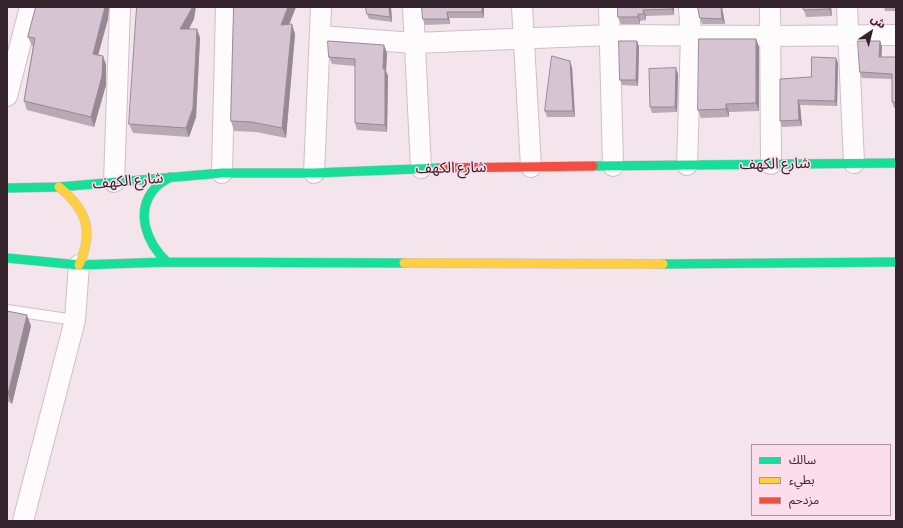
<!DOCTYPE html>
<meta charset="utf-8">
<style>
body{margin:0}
#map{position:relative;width:903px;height:528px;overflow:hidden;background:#f4e4ec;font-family:"Alegreya Sans","Noto Sans Arabic",sans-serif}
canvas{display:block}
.frame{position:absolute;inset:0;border:8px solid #34232c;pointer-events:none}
.legend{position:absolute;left:751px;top:444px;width:140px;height:72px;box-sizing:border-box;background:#fbddec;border:1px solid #ab939f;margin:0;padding:5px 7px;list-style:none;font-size:12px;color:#34232c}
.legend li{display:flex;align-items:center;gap:8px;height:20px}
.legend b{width:20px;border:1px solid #ab939f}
.north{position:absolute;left:851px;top:12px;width:40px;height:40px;-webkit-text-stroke:3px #fbddec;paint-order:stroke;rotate:35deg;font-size:11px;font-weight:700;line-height:16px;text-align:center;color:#34232c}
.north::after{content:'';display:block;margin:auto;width:14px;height:18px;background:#34232c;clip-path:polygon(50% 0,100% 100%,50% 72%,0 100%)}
</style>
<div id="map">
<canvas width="903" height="528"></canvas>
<div class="frame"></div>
<ul class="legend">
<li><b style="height:5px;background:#16e098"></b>سالك</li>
<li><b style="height:5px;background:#ffcf43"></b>بطيء</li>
<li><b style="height:5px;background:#f24e42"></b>مزدحم</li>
</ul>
<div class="north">ش</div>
</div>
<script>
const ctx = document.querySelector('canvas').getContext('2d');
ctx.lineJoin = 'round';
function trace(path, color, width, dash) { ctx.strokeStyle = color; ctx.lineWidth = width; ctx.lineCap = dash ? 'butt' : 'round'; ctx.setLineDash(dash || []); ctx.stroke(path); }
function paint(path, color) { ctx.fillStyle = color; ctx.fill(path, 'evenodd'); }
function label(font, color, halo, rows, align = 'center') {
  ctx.font = font + ' "Alegreya Sans","Noto Sans Arabic",sans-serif'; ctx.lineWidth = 3; ctx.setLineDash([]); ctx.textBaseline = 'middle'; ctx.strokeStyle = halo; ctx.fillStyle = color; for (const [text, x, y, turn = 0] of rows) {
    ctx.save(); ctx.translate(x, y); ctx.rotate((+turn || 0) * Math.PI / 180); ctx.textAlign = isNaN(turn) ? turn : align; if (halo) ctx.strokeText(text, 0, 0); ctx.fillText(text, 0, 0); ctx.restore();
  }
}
const lane = new Path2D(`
 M7,310L75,320`);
const street = new Path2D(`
 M413,7L421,168
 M522,7L531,167
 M609,7L613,166
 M770,7L771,164
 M847,7L854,163
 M320,36L414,43L610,35L770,36L896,35
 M7,96L30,7
 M687,165L691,36L689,7
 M222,173L226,7
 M314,173L321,7
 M114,182L120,7
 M23,521L75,320L79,265`);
const fast = new Path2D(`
 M593,166L896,163
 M7,188L59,187L222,173H314L440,168
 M7,258L79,265L167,262L404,263
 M167,262C147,243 134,212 155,188C159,183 165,181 170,177
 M663,264L896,262`);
const slow = new Path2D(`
 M59,187C87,210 94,231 79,265
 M404,263L663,264`);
const jam = new Path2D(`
 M440,168L593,166`);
const wall = new Path2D(`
 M36,7H109L108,19L98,55L103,56L106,65V85L94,127L27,110L24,101L33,46H32L28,37Z
 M234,7H296L289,24L295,34L286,138L256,132L234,131L231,121Z
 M391,7L392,22L369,19L367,14Z
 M422,7H484V18H449L450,24L425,25L423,19Z
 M618,7H674V15L646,16V20L640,21V24H621L618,17Z
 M698,7H722L725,24H702L700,18Z
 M803,7H831L832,16L806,17L804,10Z
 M879,7H896V11H885L884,7Z
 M194,19L189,29H197L200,38L196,117L189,137L133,133L129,124Z
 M756,39L759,47V111L729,112V117L701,118L698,110Z
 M637,41L639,47L638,86L622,85L620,80Z
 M880,41L882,47L881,57H896V108H894L892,102V79L862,78L860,72Z
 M387,53L386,71L388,76L387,132L357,130L355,123V66L332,64L329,57Z
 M838,63L837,106L800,105L802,126L782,127L780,121L811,77Z
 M572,67L575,117H547L545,111Z
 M678,74L677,112L652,113L650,107Z
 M7,311L31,326L12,404L7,401Z`);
const shadedWall = new Path2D(`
 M105,7H109L108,19L96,63L93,54Z
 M192,7H196L194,19L184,38L180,29Z
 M288,7H296L285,35L281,25Z
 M389,7H391L392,22L390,17Z
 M482,7H484V18L482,12Z
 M672,7H674V15L672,9Z
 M721,7H722L725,24L722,19Z
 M829,7H831L832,16L829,9Z
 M643,10L646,16V20L644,14Z
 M447,12L449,18L450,24L448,19Z
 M638,14L640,21V24L638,17Z
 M292,24L295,34L286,138L282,128Z
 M197,29L200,38L196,117L189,137L186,128Z
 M756,39L759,47V111L756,103Z
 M637,41L639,47L638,86L636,80Z
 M880,41L882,47L881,63L879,57Z
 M384,45L387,53L386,71L388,76L387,132L385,125L383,69Z
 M103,56L106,65V85L94,127L91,117Z
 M836,58L838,63L837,106L835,101Z
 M570,61L572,67L575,117L573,111Z
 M676,68L678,74L677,112L675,107Z
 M798,100L800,105L802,126L799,120Z
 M726,104L729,112V117L726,109Z
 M27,315L31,326L12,404L8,394Z`);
const building = new Path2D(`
 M36,7H105L93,54L103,56L102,76L91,117L24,101L35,38L28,37Z
 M137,7H192L191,10L180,29H197L193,108L186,128L129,124Z
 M234,7H288L281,25L292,24L282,128L252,122L231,121Z
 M366,7H389L390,17L367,14Z
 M422,7H482V12H447L448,19H423Z
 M618,7H672V9L643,10L644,14H638V17H618Z
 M698,7H721L722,19L700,18Z
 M803,7H829V9L804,10Z
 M699,39H756V103L726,104V109L698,110Z
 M328,41L384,45L383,69H385V125L355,123V59L329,57Z
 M619,41H637L636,80H620Z
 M858,41H880L879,57H896V102H892V74L860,72Z
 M552,56L570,61L573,111H545Z
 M812,57L836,58L835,101L798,100L799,120L780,121V79L811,77Z
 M676,68L675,107H650L649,69Z
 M7,311L27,315L8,394L7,393Z`);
const streetNames = [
 ["شارع الكهف",775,164,-1],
 ["شارع الكهف",451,168,-1],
 ["شارع الكهف",128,181,-5]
];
trace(lane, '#d0bfc8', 12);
trace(street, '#d0bfc8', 22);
trace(fast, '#d0bfc8', 10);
trace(slow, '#d0bfc8', 10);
trace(jam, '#d0bfc8', 10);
trace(lane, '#fdfbfc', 10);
trace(street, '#fdfbfc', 20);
trace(fast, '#16e098', 9);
trace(slow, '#ffcf43', 9);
trace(jam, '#f24e42', 9);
paint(wall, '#b8a9b5');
paint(shadedWall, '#968994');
paint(building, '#d6c4d3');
trace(building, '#968994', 1);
label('15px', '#34232c', '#fbddec', streetNames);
</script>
